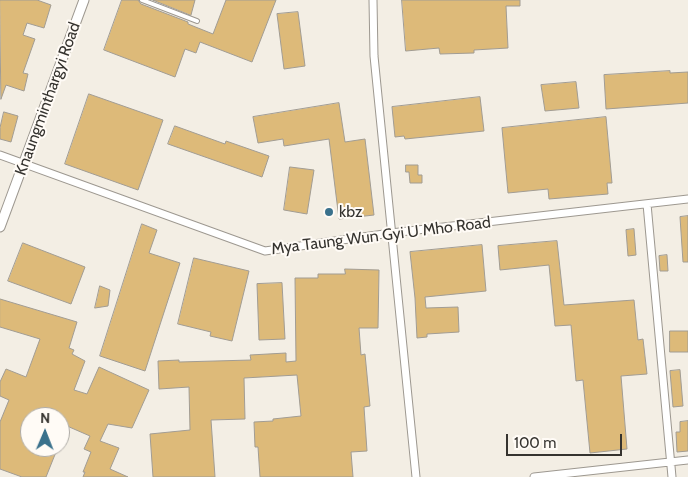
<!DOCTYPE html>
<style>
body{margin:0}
#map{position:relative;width:688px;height:477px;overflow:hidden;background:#f3eee4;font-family:Cabin,sans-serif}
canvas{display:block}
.north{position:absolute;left:20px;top:407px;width:50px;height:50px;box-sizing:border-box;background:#fffbf6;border:1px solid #aeaba6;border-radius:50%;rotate:1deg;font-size:14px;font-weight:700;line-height:20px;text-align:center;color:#35332f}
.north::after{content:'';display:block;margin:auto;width:18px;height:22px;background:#3a718c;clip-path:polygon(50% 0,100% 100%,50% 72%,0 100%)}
.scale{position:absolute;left:506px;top:434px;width:116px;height:22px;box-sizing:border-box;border:2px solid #35332f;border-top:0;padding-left:6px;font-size:15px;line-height:18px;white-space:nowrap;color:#35332f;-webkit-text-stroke:4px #fffbf6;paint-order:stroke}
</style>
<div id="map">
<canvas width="688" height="477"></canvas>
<div class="north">N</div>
<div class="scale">100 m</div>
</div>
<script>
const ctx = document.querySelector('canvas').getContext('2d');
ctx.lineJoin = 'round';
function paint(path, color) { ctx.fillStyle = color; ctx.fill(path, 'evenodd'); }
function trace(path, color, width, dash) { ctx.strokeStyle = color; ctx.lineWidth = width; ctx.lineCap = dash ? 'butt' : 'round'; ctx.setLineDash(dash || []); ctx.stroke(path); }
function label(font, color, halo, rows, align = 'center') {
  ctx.font = font + ' Cabin,sans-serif'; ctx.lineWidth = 4; ctx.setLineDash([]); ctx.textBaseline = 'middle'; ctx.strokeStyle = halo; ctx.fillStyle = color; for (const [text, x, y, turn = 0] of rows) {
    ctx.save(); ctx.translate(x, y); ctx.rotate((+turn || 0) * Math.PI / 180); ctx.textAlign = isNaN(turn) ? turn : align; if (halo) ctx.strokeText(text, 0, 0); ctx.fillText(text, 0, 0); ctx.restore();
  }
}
const building = new Path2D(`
 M0,0H37L51,5L44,28L27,23L23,35L35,39L23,73L28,74L24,91L6,85L1,99Z
 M122,0H138L141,4L188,22V24L213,34L226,0H276L252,62L200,42L196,53L185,49L175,77L104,50Z
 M153,0H195L191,15Z
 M402,0H520V6H506L508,48L474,50V53L440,54L439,48L406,51Z
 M298,12L305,66L284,69L277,14Z
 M670,71V73L688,72V103L606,109L604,75Z
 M576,82L579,108L545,111L541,85Z
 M89,94L163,120L138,190L65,164Z
 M480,97L484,131L405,139L404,136L395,137L392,107Z
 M339,103L345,142L365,139L374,215L339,219L329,139L284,146L283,139L258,143L253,117Z
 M4,112L18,116L11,142L0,139V128Z
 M606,117L612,183H607L608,194L549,199L548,189L508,193L502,128Z
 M175,126L225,144L226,141L269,156L262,177L168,144Z
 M406,165H418V175H422V183H410L409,172H406Z
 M290,167L314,170L307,214L284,210Z
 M688,216V262H683L680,217Z
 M142,224L157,230L149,253L180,263L145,371L100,356Z
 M634,229L636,255L628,256L626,230Z
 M557,241L564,305L634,300L638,340L643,339L647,374L621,376L627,449L590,453L583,380L576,381L571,325L555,326L549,265L500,270L498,246Z
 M23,243L85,267L71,304L8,281Z
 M482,245L486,291L425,297L426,308L458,307L459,332L427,334V337L417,338L415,298L410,252Z
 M667,255L668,271H660L659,256Z
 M194,258L249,271L232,341L210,336L211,332L178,324Z
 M345,269L379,270L378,328H359L361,355L365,354L370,406L364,407L367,451L351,452L353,477H260L258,447H255L254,422L273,421V419L301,416L297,375L244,378L245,419L211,420L215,477H153L150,434L190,430L189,387L159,389L158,361L179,360V362L251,360L250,355L286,353V362L296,361L295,278H318V274H345Z
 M282,283L285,339L259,340L257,284Z
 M100,286L110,290L108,306L95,308Z
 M0,299L77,322L69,348L74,350L72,354L85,361L74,390L87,394L99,367L149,390L132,428L108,424L100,441L119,448L110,469L128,477H83L85,472H83L91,452L84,449L90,436L67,426L60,441V417H30V447H58L46,477H22L0,469V422L9,400L0,396V382L6,369L26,377L40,339L0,327Z
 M670,331H688V352H670Z
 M680,370L683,406L673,407L670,371Z
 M688,421V451L677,452L676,432H680V422Z`);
const service = new Path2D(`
 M142,0L197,21`);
const minor = new Path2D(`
 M373,0L374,56L416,477
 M0,155L265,251L391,233L688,199
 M647,204L672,477
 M534,477L688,460`);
const tertiary = new Path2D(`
 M0,227L84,0`);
const markers = [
 [329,212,5,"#3a718c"]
];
const streetNames = [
 ["Knaungminthargyi Road",48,99,-70],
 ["Mya Taung Wun Gyi U Mho Road",381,236,-7]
];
const poiNames = [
 ["kbz",339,212]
];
paint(building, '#ddba79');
trace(building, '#a19c93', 1);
trace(service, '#9d9890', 6);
trace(minor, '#9d9890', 9);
trace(tertiary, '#9d9890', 11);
trace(service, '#fff', 4);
trace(minor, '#fff', 7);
trace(tertiary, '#fff', 9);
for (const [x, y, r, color] of markers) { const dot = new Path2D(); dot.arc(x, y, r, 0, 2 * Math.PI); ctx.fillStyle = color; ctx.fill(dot); trace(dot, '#fffbf6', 2); }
label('16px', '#35332f', '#fffbf6', streetNames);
label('16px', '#35332f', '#fffbf6', poiNames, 'left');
</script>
